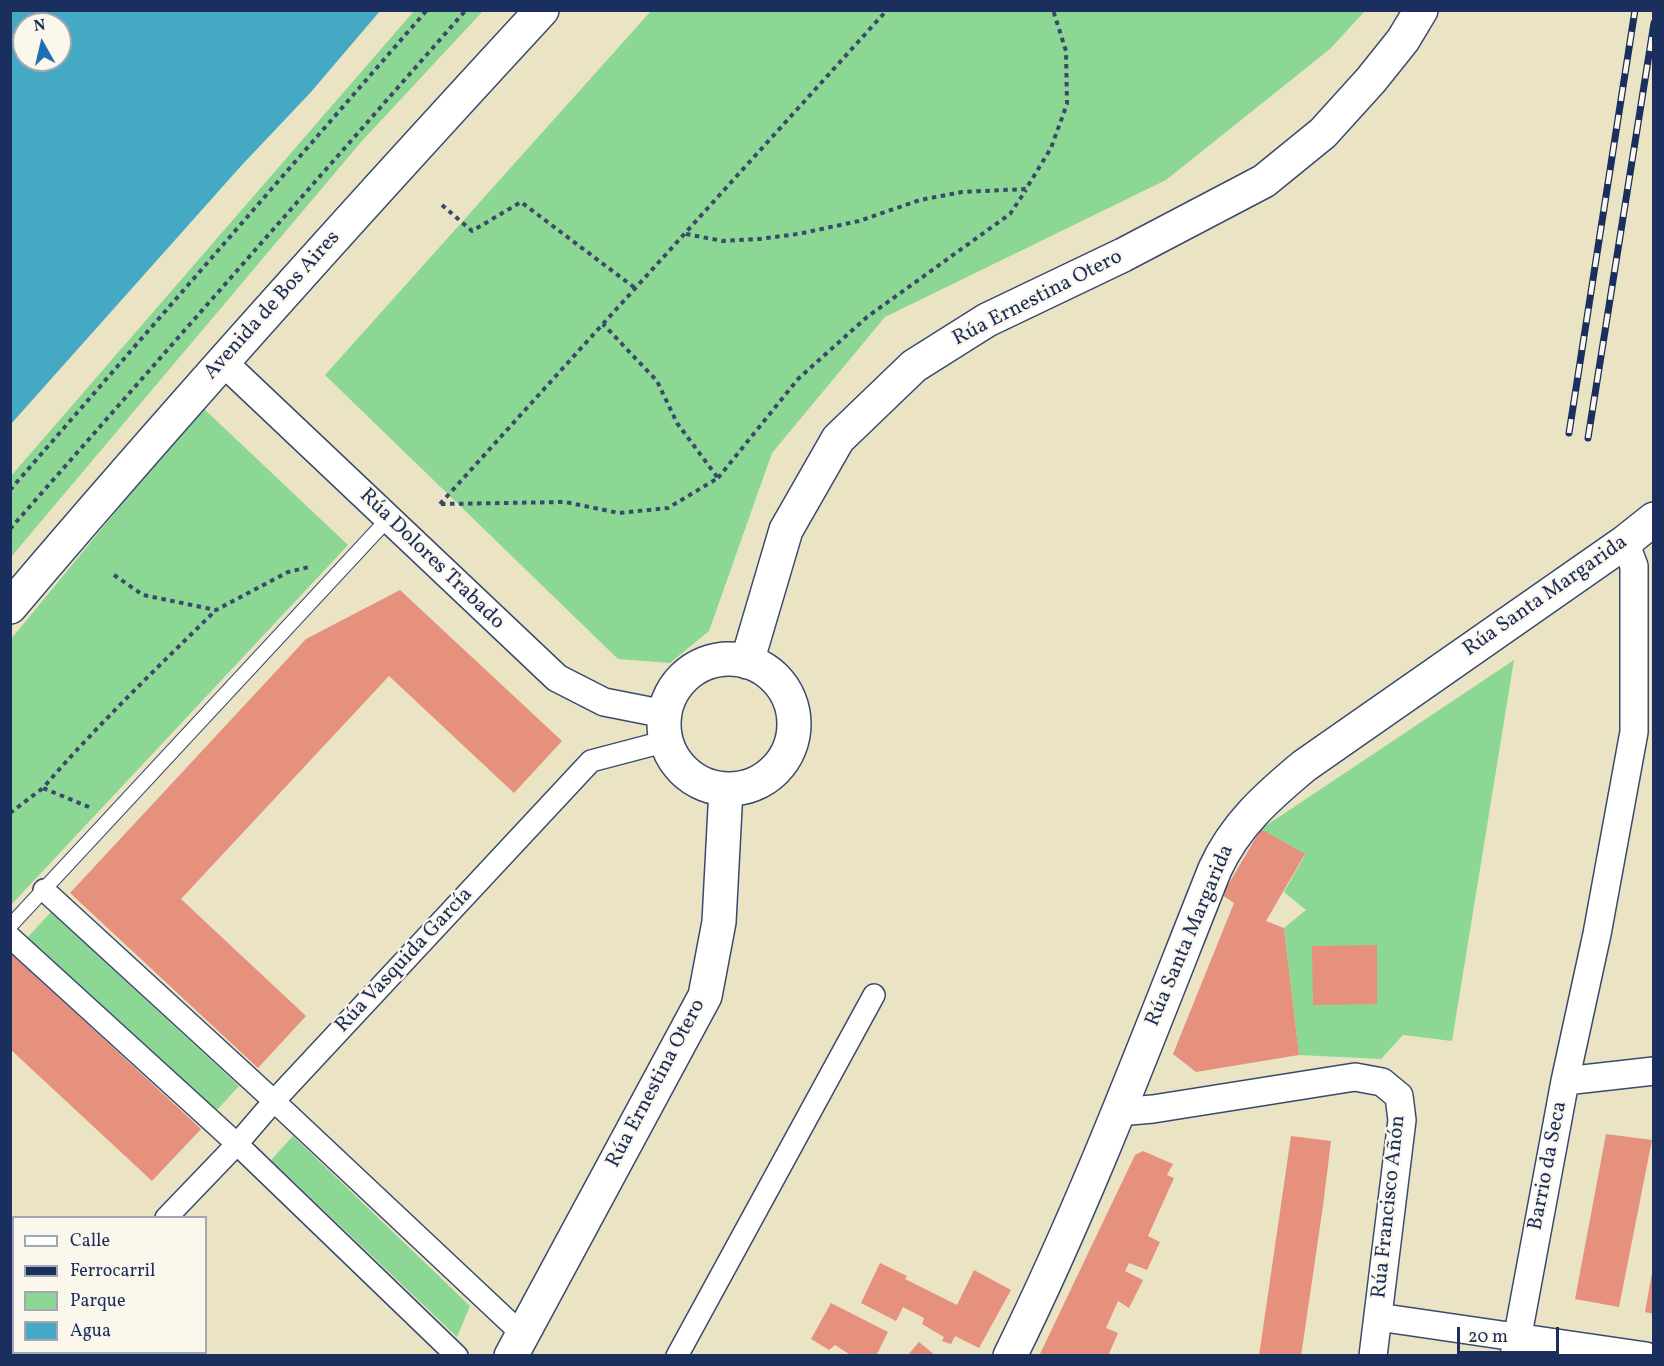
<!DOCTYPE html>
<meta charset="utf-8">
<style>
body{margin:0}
#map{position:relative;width:1664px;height:1366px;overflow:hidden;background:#eae4c4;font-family:Vollkorn,serif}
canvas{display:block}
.frame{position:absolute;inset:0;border:12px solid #1b2f5e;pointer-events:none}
.legend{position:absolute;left:12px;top:1216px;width:195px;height:138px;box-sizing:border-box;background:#fbf7ec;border:2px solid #a1a7b3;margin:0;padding:8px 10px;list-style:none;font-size:18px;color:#1b2f5e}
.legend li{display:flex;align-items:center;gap:12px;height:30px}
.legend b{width:30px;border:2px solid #a1a7b3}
.north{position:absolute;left:12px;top:12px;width:60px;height:60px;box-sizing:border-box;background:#fbf7ec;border:2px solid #a1a7b3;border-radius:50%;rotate:352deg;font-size:16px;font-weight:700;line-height:24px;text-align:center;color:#1b2f5e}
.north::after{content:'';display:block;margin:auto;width:21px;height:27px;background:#1f6fb2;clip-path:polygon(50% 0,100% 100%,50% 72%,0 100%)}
.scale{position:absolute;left:1457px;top:1327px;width:102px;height:27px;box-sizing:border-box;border:3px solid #1b2f5e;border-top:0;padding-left:8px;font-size:18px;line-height:21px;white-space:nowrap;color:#1b2f5e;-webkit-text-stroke:4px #fbf7ec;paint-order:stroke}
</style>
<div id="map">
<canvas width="1664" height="1366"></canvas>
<div class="frame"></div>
<ul class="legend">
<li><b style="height:8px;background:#fff"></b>Calle</li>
<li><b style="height:8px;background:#1b2f5e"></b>Ferrocarril</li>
<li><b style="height:16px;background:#8cd794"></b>Parque</li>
<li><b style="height:16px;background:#45a9c4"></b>Agua</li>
</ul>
<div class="north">N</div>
<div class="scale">20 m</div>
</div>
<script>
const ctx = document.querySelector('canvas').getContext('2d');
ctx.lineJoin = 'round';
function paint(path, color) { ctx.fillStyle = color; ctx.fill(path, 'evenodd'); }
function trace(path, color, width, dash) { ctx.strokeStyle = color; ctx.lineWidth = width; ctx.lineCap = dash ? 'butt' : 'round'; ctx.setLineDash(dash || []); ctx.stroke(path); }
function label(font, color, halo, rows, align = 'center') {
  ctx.font = font + ' Vollkorn,serif'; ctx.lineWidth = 4.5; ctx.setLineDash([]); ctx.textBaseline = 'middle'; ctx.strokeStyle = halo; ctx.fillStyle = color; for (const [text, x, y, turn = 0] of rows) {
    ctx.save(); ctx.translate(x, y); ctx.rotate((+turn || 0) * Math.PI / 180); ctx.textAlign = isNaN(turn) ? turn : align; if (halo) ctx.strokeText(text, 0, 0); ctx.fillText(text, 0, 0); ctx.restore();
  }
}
const green = new Path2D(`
 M414,11H483L361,142L11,557V476Z
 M651,11V10L1365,11L1330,49L1166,180L885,317L772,453L709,631L670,663L618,659L325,375Z
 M202,407L348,545L11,905V639Z
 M1514,660L1452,1041L1403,1035L1381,1059L1299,1055L1284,928L1306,910L1284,892L1305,855L1261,829Z
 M51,912L239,1086L215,1112L27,938Z
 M293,1136L470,1306L457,1337L271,1160Z`);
const water = new Path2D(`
 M11,10L380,11L311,92L241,166L11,424ZM24,24H60V60H24Z`);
const building = new Path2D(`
 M400,590L562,741L514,793L389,676L181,899L306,1016L258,1068L70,893L306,639Z
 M1261,829L1305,854L1266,921L1284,928L1299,1055L1196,1072L1173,1054L1234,903L1222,895Z
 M1377,945V1004L1313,1005L1312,946Z
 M13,955L201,1129L152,1181L10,1049V957Z
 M1606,1134L1652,1140L1619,1307L1575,1299Z
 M1291,1136L1331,1141L1323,1206L1301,1356H1259Z
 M1143,1151L1173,1164L1167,1175L1174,1178L1148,1236L1160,1242L1147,1270L1129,1263L1125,1271L1143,1280L1129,1308L1118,1301L1106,1328L1118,1333L1108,1356H1039L1135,1155Z
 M880,1263L907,1276L905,1279L957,1305L974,1270L1011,1290L979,1348L955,1336L951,1344L942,1341L944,1337L922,1324L924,1318L903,1307L896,1321L861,1303Z
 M1652,1273H1654V1314L1645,1312Z
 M831,1303L888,1332L876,1356H852L835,1345L829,1350L811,1339Z
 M10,1306L14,1309V1330L10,1333Z
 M919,1342L936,1356H907Z`);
const path = new Path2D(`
 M442,205L472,231L521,202L635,288
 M686,234L723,241L759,239L798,234L859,221L920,200L962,192L1026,189L1051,148L1067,104L1066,51L1053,10
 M718,478L798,379L867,317L1010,214L1026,190
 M10,490L427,10
 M440,504L887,10
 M441,504L565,502L619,513L668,508L718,478L677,423L657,381L603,324
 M10,529L466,10
 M114,575L143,595L216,610L288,572L309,567
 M89,807L43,788C97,725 157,668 216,610
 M10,813L43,788`);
const service = new Path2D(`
 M10,926L388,519`);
const pedestrian = new Path2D(`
 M44,890L274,1101L522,1334
 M10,937L237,1144L457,1356
 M166,1218L237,1144L274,1101L591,761L667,741
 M167,1352L170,1356
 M33,1356L36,1352
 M677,1356L874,995`);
const minor = new Path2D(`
 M223,362L557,678L604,702L665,714
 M1565,1081L1597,934L1634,732V566L1625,542
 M1118,1112L1153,1109L1355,1077L1382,1082L1399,1096L1402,1120L1373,1356
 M1378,1317L1646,1356
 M1514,1356L1565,1081L1654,1071`);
const tertiary = new Path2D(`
 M10,607C182,404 361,206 542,10
 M664 724a65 65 0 1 1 130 0a65 65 0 1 1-130 0Z
 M747,662L786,530L838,439L914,366L987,320L1123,255L1264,181L1323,133L1371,80L1403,40L1421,10
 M511,1356L705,996L719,922L726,789
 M1010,1356C1088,1198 1150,1032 1215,869C1235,825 1268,796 1304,766L1625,542L1654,519`);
const rail = new Path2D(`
 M1569,433L1635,10
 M1588,438L1654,23`);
const streetNames = [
 ["Rúa Ernestina Otero",1038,299,-27],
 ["Avenida de Bos Aires",273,306,-48],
 ["Rúa Dolores Trabado",431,560,44],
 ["Rúa Santa Margarida",1546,597,-35],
 ["Rúa Santa Margarida",1191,936,-67],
 ["Rúa Vasquida García",405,961,-47],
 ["Rúa Ernestina Otero",657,1084,-62],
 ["Barrio da Seca",1549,1166,-79],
 ["Rúa Francisco Añón",1390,1207,-84]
];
paint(green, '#8cd794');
paint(water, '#45a9c4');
paint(building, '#e6907e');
trace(service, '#3a4a6d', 16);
trace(pedestrian, '#3a4a6d', 24);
trace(minor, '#3a4a6d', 30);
trace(tertiary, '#3a4a6d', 36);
trace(path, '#3a4a6d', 4, [4.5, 4.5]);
trace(service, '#fff', 14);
trace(pedestrian, '#fff', 21);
trace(minor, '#fff', 27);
trace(tertiary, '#fff', 33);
trace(rail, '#1b2f5e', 7);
trace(rail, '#fbf7ec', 4.5, [14]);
label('21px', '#1b2f5e', '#fbf7ec', streetNames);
</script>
